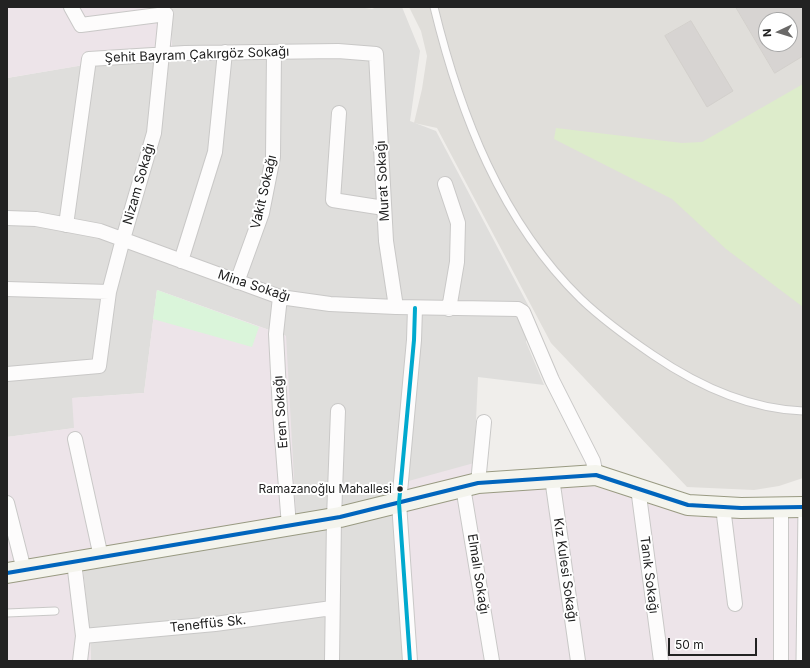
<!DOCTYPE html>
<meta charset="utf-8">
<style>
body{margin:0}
#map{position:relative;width:810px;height:668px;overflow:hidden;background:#f0eeeb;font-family:Inter,sans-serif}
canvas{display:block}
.frame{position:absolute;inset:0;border:8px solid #222;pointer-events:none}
.north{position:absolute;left:758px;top:12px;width:40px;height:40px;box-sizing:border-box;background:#fff;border:1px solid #a7a7a7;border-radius:50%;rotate:266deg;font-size:11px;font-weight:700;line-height:16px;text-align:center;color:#222}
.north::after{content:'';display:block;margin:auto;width:14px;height:18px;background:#6a6968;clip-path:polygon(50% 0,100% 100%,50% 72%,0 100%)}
.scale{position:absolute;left:668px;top:638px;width:89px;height:18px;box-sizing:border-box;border:2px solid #222;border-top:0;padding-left:5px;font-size:12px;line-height:14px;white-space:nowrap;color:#222;-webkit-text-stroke:3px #fff;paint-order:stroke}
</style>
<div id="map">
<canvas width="810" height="668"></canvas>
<div class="frame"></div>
<div class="north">N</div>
<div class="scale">50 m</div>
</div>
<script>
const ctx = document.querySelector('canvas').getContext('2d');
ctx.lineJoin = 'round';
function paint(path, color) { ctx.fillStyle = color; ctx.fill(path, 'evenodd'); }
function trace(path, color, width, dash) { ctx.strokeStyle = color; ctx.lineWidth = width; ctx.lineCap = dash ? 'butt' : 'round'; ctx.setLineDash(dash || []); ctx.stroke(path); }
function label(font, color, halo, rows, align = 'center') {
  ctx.font = font + ' Inter,sans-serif'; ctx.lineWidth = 4; ctx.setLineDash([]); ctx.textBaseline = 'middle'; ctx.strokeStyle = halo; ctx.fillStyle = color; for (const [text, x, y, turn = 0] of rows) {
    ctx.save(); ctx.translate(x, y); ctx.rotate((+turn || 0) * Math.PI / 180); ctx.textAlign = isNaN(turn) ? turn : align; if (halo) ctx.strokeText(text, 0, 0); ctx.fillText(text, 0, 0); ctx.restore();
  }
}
const residential = new Path2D(`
 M171,7H358L372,9L377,7H402L420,51L410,121L436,131L528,305L526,342L544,385L478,377L474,463L407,661H91L90,639L83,569L286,336L157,290L144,393L73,398L75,428L7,437V78L172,50Z`);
const industrial = new Path2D(`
 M7,7H171L172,50L7,78Z
 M157,290L286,336L297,532L83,569L90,639L91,661H7V584L78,570L7,575V437L74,428L72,398L144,393Z
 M474,463L477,489L593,486L698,517H803V661H407L394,485Z`);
const airport = new Path2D(`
 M409,7H803V478L779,486L754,490L687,487L551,343L437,128L414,123L422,89L427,56L421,31ZM766,20H790V44H766Z`);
const grass = new Path2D(`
 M803,84V307L726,249L672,199L554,139L556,128L682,143L702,142Z`);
const park = new Path2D(`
 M157,290L259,327L252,347L153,319Z`);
const building = new Path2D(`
 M736,7H803V56L775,73ZM766,20H790V44H766Z
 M691,21L733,91L707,107L665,36Z`);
const service = new Path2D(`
 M434,7C460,114 501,221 581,299C603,320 628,338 653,355C697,385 749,409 803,411
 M7,613L55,611
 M800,661L802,507`);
const minor = new Path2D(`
 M339,113L333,200L384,208
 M445,184L458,223L457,262L449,309
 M7,218L36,219L100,231L280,297L330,304L396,307L518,309L523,312L552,380L593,461L596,475
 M66,225L89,59L185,53L338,51L376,54L386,241L396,307
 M181,261L215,152L225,52
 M237,282L262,213L273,157L274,52
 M7,289L109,292
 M280,297L276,334L280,411L289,526
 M7,374L99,366L109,292L123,239L154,133L166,14L81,25L71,7
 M75,439L101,557
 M552,478L578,661
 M478,483L484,422
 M463,487L492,661
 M638,488L661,661
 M7,503L24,570
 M723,507L735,604
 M74,562L83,636L80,661
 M83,636L215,624L332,608
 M332,661L334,518L338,411
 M410,661L399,503L414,340L415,308
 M781,661V508`);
const secondary = new Path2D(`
 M7,573L340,517L478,483L596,475L688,505L741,508L803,507`);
const bus1 = new Path2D(`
 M7,573L340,517L478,483L596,475L688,505L741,508L803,507`);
const bus2 = new Path2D(`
 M410,661L399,503L414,340L415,308`);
const markers = [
 [400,489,3.5,"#222"]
];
const busNames = [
 ["Ramazanoğlu Mahallesi",392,489]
];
const streetNames = [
 ["Şehit Bayram Çakırgöz Sokağı",197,55,-2],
 ["Murat Sokağı",383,181,-93],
 ["Nizam Sokağı",139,184,-74],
 ["Vakit Sokağı",264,192,-77],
 ["Mina Sokağı",254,286,18],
 ["Eren Sokağı",281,412,-94],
 ["Kız Kulesi Sokağı",565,570,82],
 ["Elmalı Sokağı",478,574,81],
 ["Tanık Sokağı",649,575,83],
 ["Teneffüs Sk.",208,624,-6]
];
paint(residential, '#dfdedc');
paint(industrial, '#ede4e9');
paint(airport, '#e0deda');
paint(grass, '#ddeccb');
paint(park, '#daf5da');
paint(building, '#d7d4d2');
trace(building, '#d3d0cc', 1);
trace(service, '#c9c8c7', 9);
trace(minor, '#c9c8c7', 16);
trace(secondary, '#999a82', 22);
trace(service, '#fdfcfc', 7);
trace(minor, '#fdfcfc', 14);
trace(secondary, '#f4f4ed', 20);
trace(bus1, '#0065bd', 4);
trace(bus2, '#00a9ce', 4);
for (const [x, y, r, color] of markers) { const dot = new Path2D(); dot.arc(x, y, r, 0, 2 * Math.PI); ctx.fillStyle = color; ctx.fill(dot); trace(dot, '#fff', 1.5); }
label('12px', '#222', '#fff', busNames, 'right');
label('13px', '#222', '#fff', streetNames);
</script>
